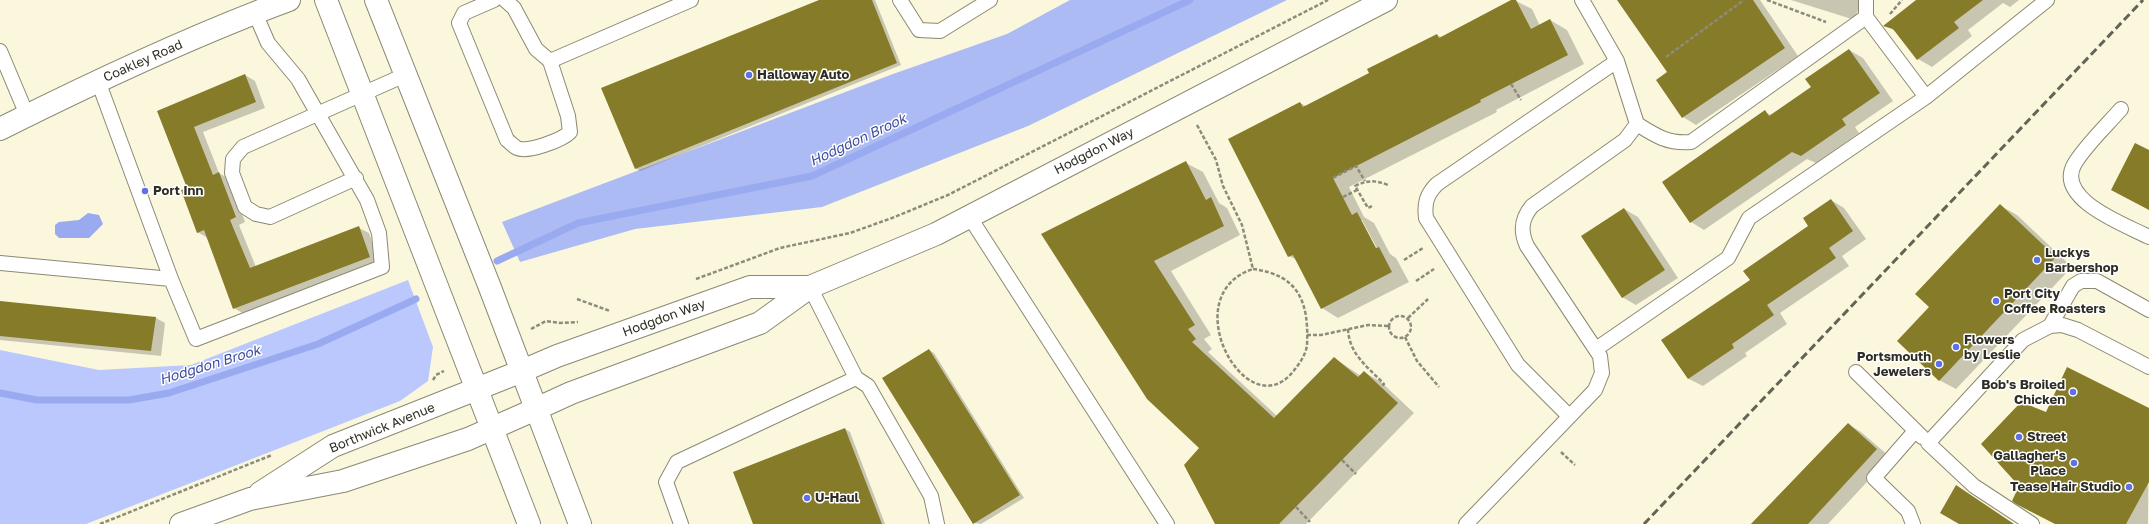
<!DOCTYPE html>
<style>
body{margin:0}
canvas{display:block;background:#faf7dd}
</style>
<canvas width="2149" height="524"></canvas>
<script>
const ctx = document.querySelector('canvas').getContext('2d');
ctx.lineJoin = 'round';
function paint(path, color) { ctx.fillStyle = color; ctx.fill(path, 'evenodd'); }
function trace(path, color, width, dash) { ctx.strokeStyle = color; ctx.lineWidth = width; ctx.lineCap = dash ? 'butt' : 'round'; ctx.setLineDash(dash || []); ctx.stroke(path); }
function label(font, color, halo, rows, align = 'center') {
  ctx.font = font + ' "Golos Text",sans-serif'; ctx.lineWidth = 3; ctx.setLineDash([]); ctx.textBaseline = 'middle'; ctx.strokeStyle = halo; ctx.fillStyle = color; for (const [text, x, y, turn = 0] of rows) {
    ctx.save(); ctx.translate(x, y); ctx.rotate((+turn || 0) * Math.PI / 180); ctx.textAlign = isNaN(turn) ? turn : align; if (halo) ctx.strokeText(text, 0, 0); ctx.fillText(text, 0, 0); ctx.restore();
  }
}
const green = new Path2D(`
 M408,280L433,347L428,381L400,401L86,524H0V350L99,370L191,365Z`);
const forest = new Path2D(`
 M1070,0H1287L1028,126L822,207L635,229L520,262L502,222L893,74L1007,34Z`);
const water = new Path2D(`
 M88,213L99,215L103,224L89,238H59L55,234V225L59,222L79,220Z`);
const shadow = new Path2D(`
 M821,0H875L901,65L640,171L635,168Z
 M1514,0L1532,9L1540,26L1550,20L1567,30L1584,64L1496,110L1497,112L1349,187L1364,217L1374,223L1390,254L1396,258L1409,282L1338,318L1322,308L1297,260L1289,256L1300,103L1306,106L1370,73L1437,35L1441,37ZM1360,220H1362L1379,252L1377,253Z
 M1619,0H1760L1798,56L1696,125L1683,117L1668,72Z
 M1791,0H1861L1855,20Z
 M1918,0H2019L2010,7L2003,3L1968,30L1972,36L1932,67L1918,59L1897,32L1885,25Z
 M1849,50L1863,58L1893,101L1855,127L1859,133L1816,163L1807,159L1704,230L1691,222L1765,112L1771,115L1812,87Z
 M245,75L255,81L265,108L203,132L219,173L229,179L245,222L239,225L256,267L359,228L369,233L379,262L244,314L234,308L208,238L197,232L188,189L158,111Z
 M1186,163L1203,172L1219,203L1227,208L1240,235L1171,271L1211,335L1204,339L1212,349L1208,352L1277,416L1334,358L1361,376L1364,372L1381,382L1414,413L1306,524H1216L1201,448L1043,235Z
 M1831,200L1844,208L1866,239L1842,256L1849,266L1780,313L1787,324L1745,353L1747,356L1703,386L1689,379L1663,340L1751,280L1810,227Z
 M2001,206L2017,215L2072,267L1956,389L1939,380L1931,307Z
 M1624,209L1638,217L1678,278L1636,305L1622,297Z
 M0,302L156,318L165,323L161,356L0,340Z
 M929,350L934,353L1024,498L981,524L974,523Z
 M2149,409L2148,524H2056L2021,486L2047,414Z
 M1848,424L1861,432L1890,457L1828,524H1751Z
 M845,429L850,432L885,524H754Z`);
const stream = new Path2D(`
 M497,261L578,223L812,176L1190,0
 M0,393L37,400H129L169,393L318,344L416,299`);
const building = new Path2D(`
 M819,0H872L897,63L635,169L601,88Z
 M1511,0H1516L1531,29L1550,19L1568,55L1480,100L1481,102L1333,178L1352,215L1357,212L1376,248L1379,247L1392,272L1321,309L1293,255L1288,257L1228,139L1300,102L1303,107L1369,73L1367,69L1437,34L1439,38Z
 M1617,0H1753L1785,48L1682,118L1656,80L1667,72Z
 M1916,0H1983L1954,22L1959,28L1917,60L1893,29L1883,26Z
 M1849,49L1880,93L1842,119L1846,125L1801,156L1792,152L1690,223L1662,182L1765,110L1769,116L1811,87L1805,79Z
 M245,74L256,102L194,127L213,175L219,172L236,217L230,220L250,268L359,226L370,257L233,309L204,230L197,233L181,190L187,188L157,111Z
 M2135,143L2149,150V210L2111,190Z
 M1186,161L1206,200L1211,197L1224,226L1154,261L1195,325L1188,329L1196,339L1192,342L1274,418L1334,357L1358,377L1364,371L1398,403L1279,524H1215L1184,465L1199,448L1147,399L1041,234Z
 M1831,199L1853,231L1829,248L1836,258L1767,305L1774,315L1732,344L1734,348L1688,379L1661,340L1750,280L1743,271L1808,226L1803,218Z
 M2000,204L2056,257L1939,381L1897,341L1929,307L1915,294Z
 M1624,208L1665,270L1622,298L1581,236Z
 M0,301L156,317L151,351L0,336Z
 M929,349L1020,495L973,524L882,378Z
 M2067,367L2149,408V482L2126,524H2055L2016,504L2012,501L2019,486L1981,444L2021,402L2046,412Z
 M1848,423L1877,449L1808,524H1751Z
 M845,428L882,524H753L733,472Z
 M1956,485L2014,524H1959L1940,513Z`);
const path = new Path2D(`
 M1767,0L1826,22
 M1890,14L1902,0
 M1666,57L1744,0
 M1511,84L1521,100
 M1197,125L1216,160L1223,186L1242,225L1253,269
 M1333,178L1356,166L1365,181
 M1343,197L1357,190
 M1372,206L1368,208L1355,186C1367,180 1376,180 1388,185
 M1404,260L1423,248
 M1253,269C1299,275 1309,302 1307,345C1306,355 1298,366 1291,374C1245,425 1174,295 1253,269Z
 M696,279L780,248L850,233L892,218L948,195L1328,0
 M1416,281L1434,269
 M577,299L610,311
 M1389 327a11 11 0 1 1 22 0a11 11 0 1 1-22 0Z
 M1408,318L1428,299
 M531,329L546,321L560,323L578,322
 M1348,329C1349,354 1367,366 1384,384L1381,387
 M1307,335H1321L1368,325L1389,326
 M1405,337L1417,361L1439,387
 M433,380L436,375L444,371
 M1561,452L1575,465
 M1342,460L1356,474
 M1296,507L1310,522
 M100,524L272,455`);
const service = new Path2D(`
 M494,0L464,13L459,23L507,140C510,142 513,146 517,148C528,153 562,140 570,132L568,116L550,61L536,49L514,8L505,0
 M900,0L919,30L940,31L990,0
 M1866,0V17L1926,97
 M0,51L27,115
 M550,61L691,0
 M2121,109C2106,126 2086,145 2075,163C2053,199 2126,225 2149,237
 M1637,124C1656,136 1668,144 1691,142L1866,17
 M356,178L270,217L256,214L245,207L232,173L233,159L243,147L405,75
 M969,216L1167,524
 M0,263L171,279L98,81
 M171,279L196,339L382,267L379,233L367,200L298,79L268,43L255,13
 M810,287L856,378
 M2050,326L2073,286L2081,281H2097L2149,310
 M1596,349L1728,258L1749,218L1926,97L2047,0
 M1856,372L1922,437
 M1569,416L1518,365L1426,218C1424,203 1427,194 1437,184L1617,61
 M681,524L666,482L677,462L856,378L868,386L931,496L937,524
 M1466,524L1595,390L1602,373L1600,356L1527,246C1520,231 1521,219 1532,206L1625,140L1637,124L1617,61L1582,0
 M1913,524L1908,511L1874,478L1915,431
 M2032,524L1974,486L1928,443L2023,340L2050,326L2062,325L2078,330L2149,367`);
const minor = new Path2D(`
 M0,129C94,82 191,36 289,0
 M522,371L557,356L750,287H810
 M536,409L571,393L760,323L810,287L936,234L1386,0`);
const tertiary = new Path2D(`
 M260,493L333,446L522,371
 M181,524L250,499L343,481L468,439L536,409`);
const primary = new Path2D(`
 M326,0L529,524
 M376,0L489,285L580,524`);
const rail = new Path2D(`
 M1644,524L2143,0`);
const markers = [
 [749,75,4,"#5e71e8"],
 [145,191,4,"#5e71e8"],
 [2037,260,4,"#5e71e8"],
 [1996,301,4,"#5e71e8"],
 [1956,347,4,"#5e71e8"],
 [1939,364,4,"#5e71e8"],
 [2073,392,4,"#5e71e8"],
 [2019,437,4,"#5e71e8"],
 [2074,463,4,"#5e71e8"],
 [2129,487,4,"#5e71e8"],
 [807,498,4,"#5e71e8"]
];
const streetNames = [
 ["Coakley Road",143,61,-24],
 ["Hodgdon Way",1094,151,-27],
 ["Hodgdon Way",664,318,-20],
 ["Borthwick Avenue",382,428,-22]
];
const poiNames = [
 ["Halloway Auto",757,75],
 ["Port Inn",153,191],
 ["Luckys",2045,253],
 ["Barbershop",2045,268],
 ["Port City",2004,294],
 ["Coffee Roasters",2004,309],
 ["Flowers",1964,340],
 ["by Leslie",1964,355],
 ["Portsmouth",1931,357,"right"],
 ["Jewelers",1931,372,"right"],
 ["Bob's Broiled",2065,385,"right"],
 ["Chicken",2065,400,"right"],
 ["Street",2027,437],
 ["Gallagher's",2066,456,"right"],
 ["Place",2066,471,"right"],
 ["Tease Hair Studio",2121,487,"right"],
 ["U-Haul",815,498]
];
const waterNames = [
 ["Hodgdon Brook",858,140,-25],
 ["Hodgdon Brook",210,365,-17]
];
paint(green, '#bac8fe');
paint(forest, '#acbbf3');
paint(water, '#99aaf0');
paint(shadow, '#0003');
trace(stream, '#99aaf0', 7);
paint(building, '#857b28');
trace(service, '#8c8972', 16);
trace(minor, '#8c8972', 24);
trace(tertiary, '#8c8972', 24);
trace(primary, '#8c8972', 24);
trace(path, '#8d8b7a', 2.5, [4, 2]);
trace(service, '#fff', 14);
trace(minor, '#fff', 22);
trace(tertiary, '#fff', 22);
trace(primary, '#fff', 22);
trace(rail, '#656355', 3, [8, 4]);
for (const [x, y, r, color] of markers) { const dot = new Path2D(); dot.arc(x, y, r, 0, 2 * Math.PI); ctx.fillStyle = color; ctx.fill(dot); trace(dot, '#fff', 1.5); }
label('13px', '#2f2e24', '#fff', streetNames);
label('bold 13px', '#2f2e24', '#fff', poiNames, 'left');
label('italic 14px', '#3e4c9e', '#fff', waterNames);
</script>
